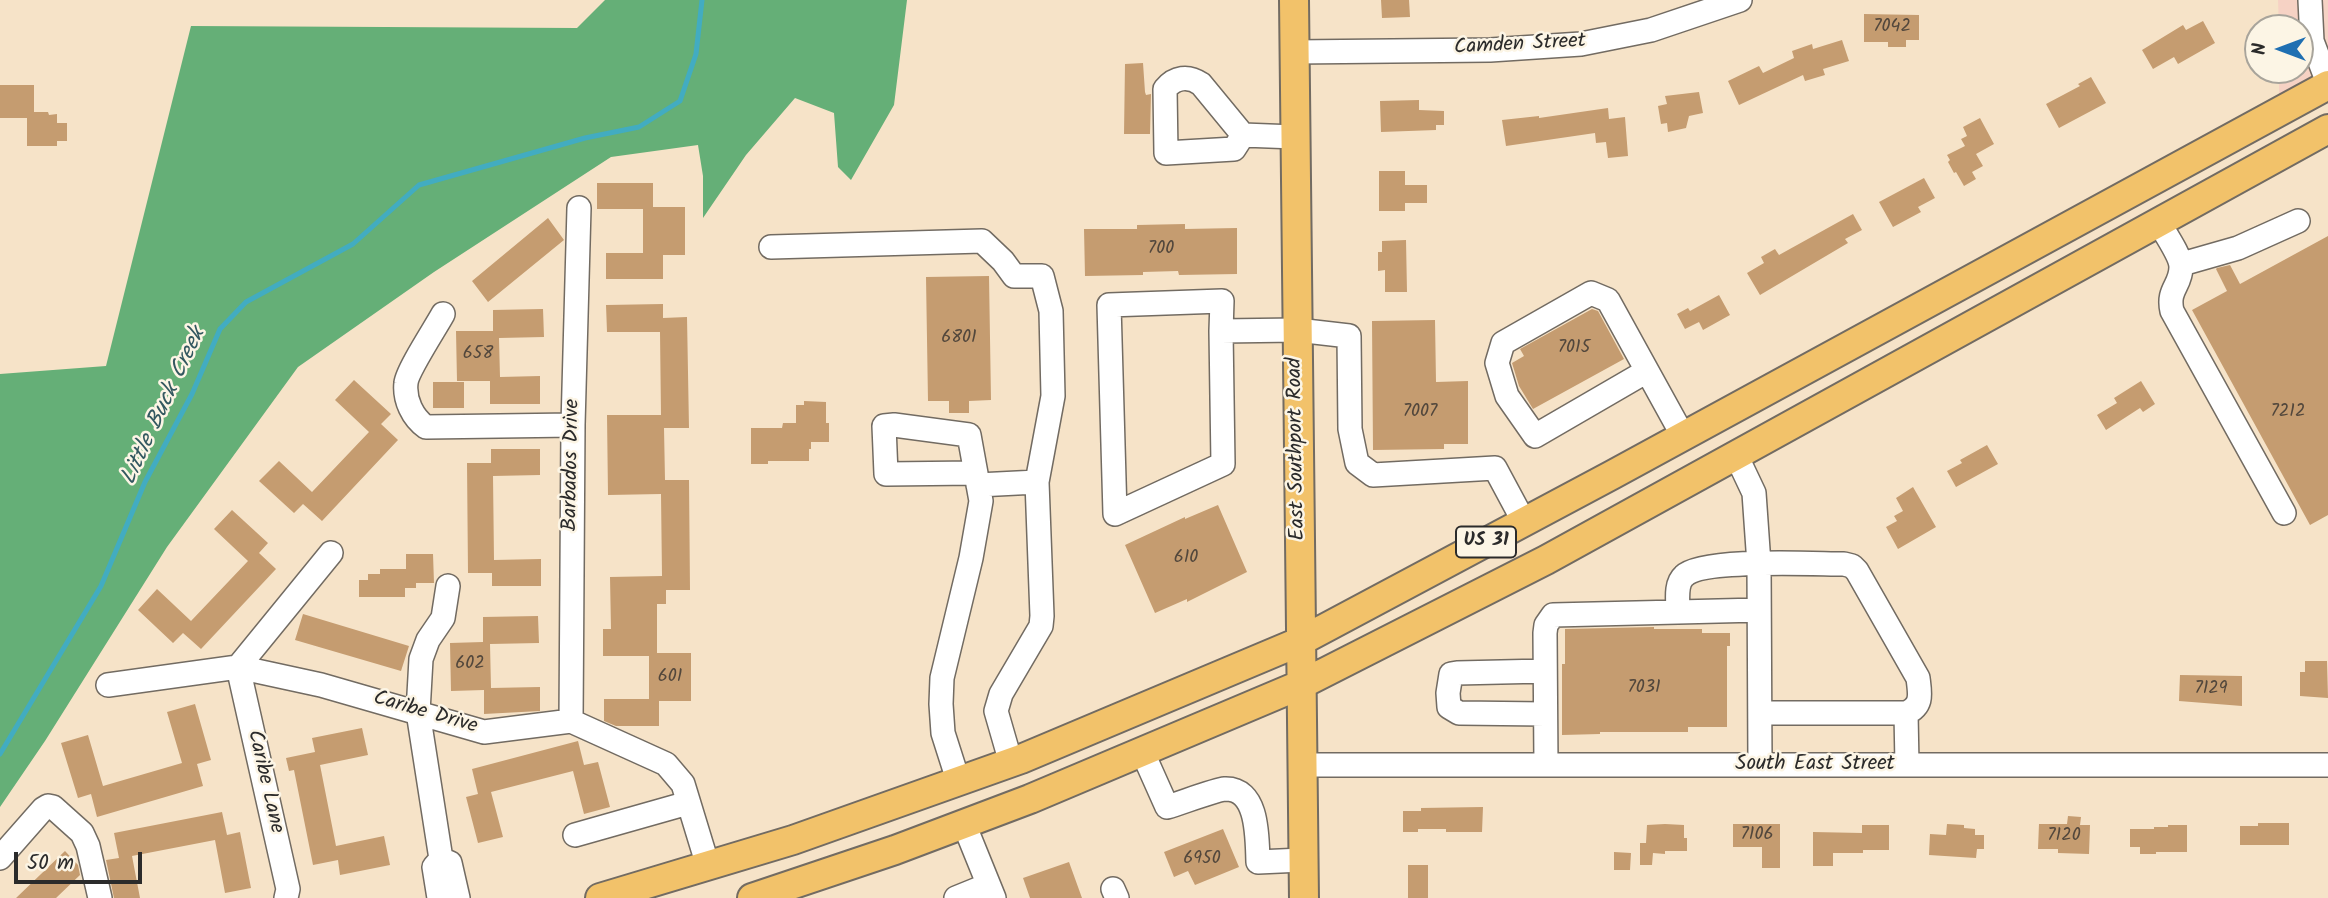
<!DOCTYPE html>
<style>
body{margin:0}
#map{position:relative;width:2328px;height:898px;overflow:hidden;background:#f6e3c8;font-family:Kalam,sans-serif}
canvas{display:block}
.north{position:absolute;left:2244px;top:14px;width:70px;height:70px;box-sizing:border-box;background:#fcf5e5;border:2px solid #a8a49b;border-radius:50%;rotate:270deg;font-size:19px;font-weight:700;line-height:28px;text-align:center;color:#2b2b2b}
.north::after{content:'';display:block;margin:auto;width:24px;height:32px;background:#1f6fb2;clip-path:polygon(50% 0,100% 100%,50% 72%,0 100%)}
.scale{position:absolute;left:14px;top:852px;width:128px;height:32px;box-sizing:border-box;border:4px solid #2b2b2b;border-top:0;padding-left:9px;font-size:21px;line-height:24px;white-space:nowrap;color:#2b2b2b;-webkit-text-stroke:5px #fcf5e5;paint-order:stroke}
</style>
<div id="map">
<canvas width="2328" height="898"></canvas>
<div class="north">N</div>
<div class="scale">50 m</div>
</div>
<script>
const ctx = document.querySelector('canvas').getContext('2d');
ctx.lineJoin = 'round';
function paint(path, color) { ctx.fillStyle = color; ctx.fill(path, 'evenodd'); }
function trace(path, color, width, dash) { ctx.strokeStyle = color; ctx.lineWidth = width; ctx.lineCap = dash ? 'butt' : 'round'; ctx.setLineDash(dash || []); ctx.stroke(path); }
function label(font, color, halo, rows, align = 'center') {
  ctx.font = font + ' Kalam,sans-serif'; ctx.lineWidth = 5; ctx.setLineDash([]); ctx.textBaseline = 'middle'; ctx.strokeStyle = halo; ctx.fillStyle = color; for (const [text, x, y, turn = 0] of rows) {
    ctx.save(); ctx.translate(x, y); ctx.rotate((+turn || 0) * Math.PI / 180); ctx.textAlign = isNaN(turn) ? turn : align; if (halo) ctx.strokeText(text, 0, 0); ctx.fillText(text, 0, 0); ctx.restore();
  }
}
const built = new Path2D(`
 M2278,0H2328V69L2279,96V70H2300V28H2279Z`);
const forest = new Path2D(`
 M605,0H907L894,105L851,180L838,167L834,113L795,98L746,155L703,218V176L698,145L611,157L434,272L298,367L167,547L45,741L0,807V374L106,366L191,26L577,28Z`);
const stream = new Path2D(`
 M0,754L101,586L145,482L192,394L220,329L246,302L353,244L419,185L585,138L639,127L680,101L696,54L702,0`);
const building = new Path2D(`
 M1381,0H1409L1410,17L1382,18Z
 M1864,14L1919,15V40H1906V47H1888V42H1864Z
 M2203,21L2215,43L2178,64L2174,57L2153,69L2142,50L2183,25L2186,30Z
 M1842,40L1849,61L1823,69L1825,75L1805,81L1803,75L1739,105L1728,81L1759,66L1763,73L1794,58L1792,51L1812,44L1813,49Z
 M1143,63L1145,92L1146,95L1151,94L1150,134H1124L1125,64Z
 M2091,77L2106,103L2059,128L2046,104L2080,86L2078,84Z
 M0,85H34V112H48L49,115L57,114V123H67V141H57V146H27V118H0Z
 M1699,92L1703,113L1689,116L1686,128L1668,132L1667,123L1661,124L1658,106L1667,104L1665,96Z
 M1419,100V110L1444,111V125H1436V130L1381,132L1380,101Z
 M1608,108L1609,119L1625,117L1628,156L1608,158L1606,142L1596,143L1595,133L1506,146L1502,120L1539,116V118Z
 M1980,118L1994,144L1976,154L1983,166L1972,172L1976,179L1964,186L1956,172L1954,173L1948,162L1950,160L1947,155L1965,146L1961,139L1967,136L1963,127Z
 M1379,171H1405V185H1427V203H1405V211H1379Z
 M1924,178L1935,198L1918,207L1921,212L1893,227L1879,202Z
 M597,183H653V207H685V255H663V279H606V253H643V209H597Z
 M1853,214L1862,230L1845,239L1848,243L1760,295L1747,273L1764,263L1761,257L1775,249L1779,255Z
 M548,218L564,240L488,302L472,281Z
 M1185,224V229L1237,228V274L1179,275L1178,271L1143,272V275L1085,276L1084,229H1137V225Z
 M2328,236V515L2310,525L2192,310L2227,291L2216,269L2217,268L2230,265L2240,284Z
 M1406,240L1407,292H1385V270L1378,271V252H1382V241Z
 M989,276L991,400L969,401V413H949V401H928L926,277Z
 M1719,295L1730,315L1703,330L1699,322L1685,329L1677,314L1688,308L1690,311Z
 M663,304V318L687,317L689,428H664L665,480H689L690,590H666V604H657V653H691V701H659V726H616L604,721V699H649V656H603V629H611L610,577L662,576L661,494L608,495L607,415H661L660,332H607L606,305Z
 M543,309L544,337L499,338L500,377L540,376V404H490V381H457L456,331H493V310Z
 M1592,309L1598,311L1624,359L1533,409L1519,386L1512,363L1524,356L1520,349Z
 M1435,320L1436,382L1468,381V444H1444V449L1373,450L1372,321Z
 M354,380L391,414L381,424L398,440L322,521L303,504L294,513L259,481L279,461L312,492L369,432L335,400Z
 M2141,381L2155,404L2143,412L2140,408L2106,430L2097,415L2117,403L2114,398Z
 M433,382H464V408H433Z
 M804,401L826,402V423H829V442H811V449H809V461H768V464H751V428H782L783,423H796V405H804Z
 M1987,445L1998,464L1956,487L1947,471L1962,463L1960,460Z
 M491,449H540V475L493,476L494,560L541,559V586H492V573H468L467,463H491Z
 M1913,487L1936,527L1898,549L1886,527L1897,521L1894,516L1903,511L1896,498Z
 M1218,505L1247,572L1187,602V599L1155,613L1125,545L1185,517V519Z
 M232,510L268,543L259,553L276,569L201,649L183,633L173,643L138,610L157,589L191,621L248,561L214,529Z
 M406,554H433L434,583H416V588H405V597H359V580H368V574H380V569H406Z
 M303,614L409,646L401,671L295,640Z
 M538,616L539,643L490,644L491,688L540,687V711L484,714V690L451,691L450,643L483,642V617Z
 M1654,627V629H1702V633H1730V646H1727V727H1688V732H1600V734L1562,735V664H1565V629Z
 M2305,661H2327L2328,698L2300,696V672H2305Z
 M2180,675L2242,676V706L2179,701Z
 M195,704L211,760L197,764L203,786L97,817L91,794L78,798L61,743L88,735L103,786L182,763L167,712Z
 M362,728L368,755L320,765L336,846L384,836L390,865L340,875L338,860L313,865L294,770L289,771L286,758L315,752L312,738Z
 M578,741L584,765L598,762L610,807L584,814L573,771L491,792L503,837L478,843L466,797L478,794L472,769Z
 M1483,807L1482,832H1446V829H1418V832H1403V811H1421V808Z
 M222,812L227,835L240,832L251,888L225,893L215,840L132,856L140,898H114L106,860L119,858L114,833Z
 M2068,816L2081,817L2080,825H2090L2089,854L2058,853V849H2038L2039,824H2067Z
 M2258,823H2289V845H2240V826H2258Z
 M1665,824L1684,825V838H1687V851H1665V854L1653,853L1652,865H1640V843H1646L1647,825Z
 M1733,824H1780V868H1762V847H1733Z
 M1947,824L1964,825V828L1975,829V835H1984V849H1977L1976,858L1929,855L1930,834L1946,835Z
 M1862,825H1889V850H1863V853H1833V866H1813V832L1862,833Z
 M2168,825H2187V852H2156V854H2140V847H2130V829H2154V827H2168Z
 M1223,829L1239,867L1195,885L1188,871L1174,877L1164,852Z
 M65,851L78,865L80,875L56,898H16Z
 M1614,852L1631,853L1630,870H1614Z
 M1069,862L1082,898H1030L1023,878Z
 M1408,865H1428V898H1408Z`);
const minor = new Path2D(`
 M2310,0L2312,41L2328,83
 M1294,52L1490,50L1581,44L1651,30L1740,0
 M1243,135L1234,149L1166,153L1165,89C1175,77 1188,75 1201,84L1243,135L1295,137
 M2158,221C2164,232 2181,256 2181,267C2181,286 2167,289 2172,311L2284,513
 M771,247L982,241L1003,261L1014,276H1042L1051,311L1053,396L1037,482L1042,616L1041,626L1001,694L996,711L1011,763
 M2182,264L2238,248L2298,221
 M443,314C436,327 407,371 406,383C404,400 413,418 426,427L573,425
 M1221,331L1223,464L1115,514L1109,305L1222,301L1221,331L1297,330L1349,336L1350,429L1357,463L1373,475L1495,468L1524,522
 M1647,371L1535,436L1507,396L1497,363L1503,343L1591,293L1608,300L1683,436
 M1736,455L1754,493L1759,564L1760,765
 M978,485L1037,482
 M1759,610L1678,612C1678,601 1675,584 1684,576C1702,558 1814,564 1844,564L1852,566L1857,571L1918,678C1920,694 1923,706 1906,713H1760
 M1545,671L1457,673L1451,674L1448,693L1449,707L1459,713L1545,714
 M108,685L238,667L321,685L484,732L571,721L666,764L683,784L708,866
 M1906,713L1907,765
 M571,721L573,425L579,208
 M1142,751L1167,807C1181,803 1214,790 1225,789C1259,788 1257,839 1258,862L1302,860
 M1301,765H2328
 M1546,765L1545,633L1546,625L1553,615L1678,612
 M958,780L943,733L941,704L942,678L971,558L981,501L969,435L894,425L884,426L886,474L975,473
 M964,824L994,898
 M575,835L688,803
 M0,858L43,809L48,806L53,807L82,833L88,846L100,898
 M441,859L450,863L458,898
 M1113,889L1117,898
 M286,898L288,889L238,667L331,553
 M439,898L434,867L441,859L418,712L421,659L428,640L443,618L448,586
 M956,898L988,885`);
const major = new Path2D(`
 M1294,0L1304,898
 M600,898L793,840L1021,759L1299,642L1612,475L2328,85
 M752,898L895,850L1030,799L1300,685L1546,560L2328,129`);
const numberNames = [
 ["7042",1892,28],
 ["700",1161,250],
 ["6801",959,339],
 ["7015",1574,349],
 ["658",478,355],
 ["7007",1420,413],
 ["7212",2288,413],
 ["610",1186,559],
 ["602",470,665],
 ["601",670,678],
 ["7031",1644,689],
 ["7129",2211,690],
 ["7106",1757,836],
 ["7120",2064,837],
 ["6950",1202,860]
];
const shields = [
 [1486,542,60]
];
const shieldNames = [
 ["US 31",1486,542]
];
const streetNames = [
 ["Camden Street",1520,46,-3],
 ["East Southport Road",1298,449,-91],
 ["Barbados Drive",573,465,-89],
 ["Caribe Drive",425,714,16],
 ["South East Street",1815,765],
 ["Caribe Lane",264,782,77]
];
const waterNames = [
 ["Little Buck Creek",165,407,-65]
];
paint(built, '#f6d2c4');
paint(forest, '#65af77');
trace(stream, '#42acc1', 5);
paint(building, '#c59c70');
trace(minor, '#726b62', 26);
trace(major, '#726b62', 32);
trace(minor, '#fff', 23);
trace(major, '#f2c26a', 28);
label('18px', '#52473c', null, numberNames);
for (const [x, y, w] of shields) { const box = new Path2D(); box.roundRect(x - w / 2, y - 15.5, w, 31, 5); ctx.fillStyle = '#fcf5e5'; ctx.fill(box); trace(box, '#2b2b2b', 2); }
label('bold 19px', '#2b2b2b', null, shieldNames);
label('21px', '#2b2b2b', '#fcf5e5', streetNames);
label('italic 23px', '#335860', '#fcf5e5', waterNames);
</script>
